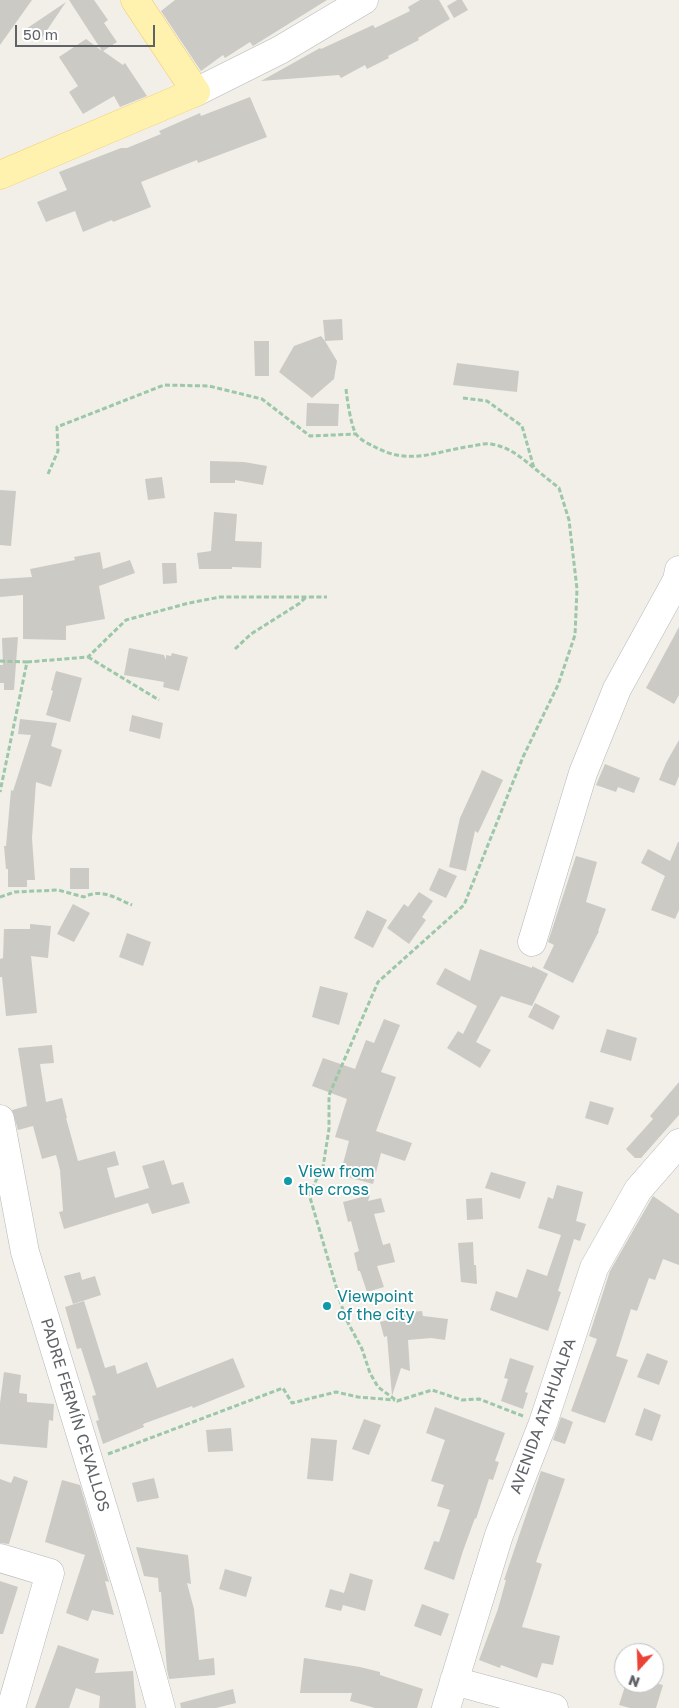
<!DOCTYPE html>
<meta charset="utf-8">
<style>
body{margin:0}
#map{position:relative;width:679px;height:1708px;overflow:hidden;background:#f1efe8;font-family:"Golos Text",sans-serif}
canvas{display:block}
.north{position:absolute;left:614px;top:1643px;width:50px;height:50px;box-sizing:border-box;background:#fff;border:1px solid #bfc1c3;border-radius:50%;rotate:200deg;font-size:14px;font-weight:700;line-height:20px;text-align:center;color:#5f6368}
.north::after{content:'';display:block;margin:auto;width:18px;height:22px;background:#ea4335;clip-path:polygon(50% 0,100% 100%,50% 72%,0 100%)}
.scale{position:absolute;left:15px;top:25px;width:140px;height:22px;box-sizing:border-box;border:2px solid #5f6368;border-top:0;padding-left:6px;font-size:15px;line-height:18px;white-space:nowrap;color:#5f6368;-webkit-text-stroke:4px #fff;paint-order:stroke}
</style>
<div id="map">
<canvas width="679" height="1708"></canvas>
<div class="north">N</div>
<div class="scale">50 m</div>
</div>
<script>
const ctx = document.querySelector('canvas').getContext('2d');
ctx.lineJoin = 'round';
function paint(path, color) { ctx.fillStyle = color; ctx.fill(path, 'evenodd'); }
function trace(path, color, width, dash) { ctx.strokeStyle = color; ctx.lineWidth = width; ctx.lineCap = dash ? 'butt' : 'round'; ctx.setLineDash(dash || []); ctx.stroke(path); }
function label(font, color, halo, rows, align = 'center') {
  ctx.font = font + ' "Golos Text",sans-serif'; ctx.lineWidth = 4; ctx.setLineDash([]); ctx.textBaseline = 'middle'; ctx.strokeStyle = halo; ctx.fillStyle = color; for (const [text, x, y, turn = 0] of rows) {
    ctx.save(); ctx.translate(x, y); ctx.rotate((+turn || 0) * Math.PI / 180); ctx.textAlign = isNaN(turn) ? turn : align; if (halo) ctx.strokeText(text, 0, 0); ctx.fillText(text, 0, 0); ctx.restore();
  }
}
const building = new Path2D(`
 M0,0H32L0,45Z
 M69,0H94L108,20L104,23L117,42L103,51L123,65L125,63L147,96L120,107L114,96L83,114L69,92L78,86L59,57L86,39L102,51Z
 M175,0H327L253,46L250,42L225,58L223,55L201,71L161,11Z
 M420,0H439L450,19L418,38L419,40L388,56L389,58L367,69L365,65L341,78L339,75L261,81L320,48L321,49L373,25L375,28L410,11L408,7Z
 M457,0H462L468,10L454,18L447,6Z
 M66,2L39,42L23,31Z
 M250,97L267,137L198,163L197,160L141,182L151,207L113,222L112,220L83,232L75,211L46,222L37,202L67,190L59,172L121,148H127L161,134L159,131L200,113L201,116Z
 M342,319L343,340L325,341L337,361L334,379L312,398L279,372L294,346L321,336L325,341L323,320Z
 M254,341H269V376H255Z
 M457,363L519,371L517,392L453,385Z
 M307,403L339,404L338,426H306Z
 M210,461L244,462L267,466L263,485L235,480V483H210Z
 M162,477L165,498L148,500L145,479Z
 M0,490L16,491L11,546L0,545Z
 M214,512L237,514L235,541L262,542L261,568L232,567V569H199L197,553L211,551Z
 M100,552L103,569L130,560L135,573L99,586L105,619L66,626V640L23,639V595L0,597V579L32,577L30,569L75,560L74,557Z
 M162,563H176L177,583L163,584Z
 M679,627V695L674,704L646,688Z
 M18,637L14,690H4V683H0V665H3L2,638Z
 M129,648L164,655L166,660V655L171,656L172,653L188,657L179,691L163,687L164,682L124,675Z
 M56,671L82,678L70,722L46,715L53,691L51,690Z
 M132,715L163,723L160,739L129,731Z
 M20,719L57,723L51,746L62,750L51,787L36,782L32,838L35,880H27V887H8V869H6L4,846H6L11,790L13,791L31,735L18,734Z
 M679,740V776L675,786L659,780L666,763Z
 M605,764L640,778L634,793L618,787L616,792L596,785Z
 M482,770L503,780L478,833L475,831L466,871L449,867L460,818Z
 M678,842H679V910L675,919L651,910L665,876L641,863L648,849L670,861Z
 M576,856L597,862L586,902L606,909L598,931H599L573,983L543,968L554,945L548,942Z
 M70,868H89V889H70Z
 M439,868L457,876L446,898L429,890Z
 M419,892L433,901L422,917L426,920L409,944L387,928L404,904L408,907Z
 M73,904L90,913L74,942L57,934Z
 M367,910L387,920L373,948L354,938Z
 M30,924L51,926L48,958L31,956L37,1013L6,1016L2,977H0V959L3,958L4,929H30Z
 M127,933L151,942L143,966L119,957Z
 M480,949L532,968V966L548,974L532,1006L501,996L476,1042L491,1050L480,1068L447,1048L458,1031L463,1034L477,1006L436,984L445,968L470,981Z
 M320,986L348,993L339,1025L312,1017Z
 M535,1003L560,1016L553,1030L528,1017Z
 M384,1019L400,1025L381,1072L396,1077L376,1131L412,1143L405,1161L381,1153L373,1184L340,1175L349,1141L335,1137L347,1099L312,1086L323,1058L355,1069L366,1040L374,1043Z
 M607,1029L637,1038L631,1061L600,1052Z
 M52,1045L54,1063L40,1064L46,1102L62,1098L67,1118H66L78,1161L115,1151L119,1165L107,1168L115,1198L149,1188L142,1166L164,1160L172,1185L183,1182L190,1203L152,1214L148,1203L64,1229L59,1212L63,1211L60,1170L56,1155L42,1159L33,1126L18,1130L12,1110L27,1106L18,1048Z
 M679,1082V1115L641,1158H635L626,1149L653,1119L650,1116Z
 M590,1101L614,1108L608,1125L585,1118Z
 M491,1172L526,1182L520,1199L485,1188Z
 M557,1185L583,1192L576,1221L586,1224L580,1241L574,1239L558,1291L561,1292L548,1331L490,1310L496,1291L517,1298L527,1269L547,1276L561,1235L538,1228L548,1197L553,1199Z
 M370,1195L368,1201L381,1198L385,1212L374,1214L383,1245L390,1243L395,1262L377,1266L384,1287L367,1292L360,1271H358L354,1253L359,1251L351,1221L348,1222L343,1202Z
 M653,1196L679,1214V1265L663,1259L655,1280L649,1278L637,1311L631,1309L616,1356L628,1360L605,1423L571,1411L597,1339L589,1336L610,1271Z
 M482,1198L483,1219L467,1220L466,1199Z
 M473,1242L474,1265H476L477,1284L461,1282L458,1243Z
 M80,1272L82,1280L95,1276L101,1295L73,1304L64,1276Z
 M84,1301L105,1368L115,1365L117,1374L147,1362L157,1388L233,1358L245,1387L193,1408L192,1406L143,1424L144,1427L103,1444L96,1421L99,1420L92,1396L96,1395L81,1348L77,1349L65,1307Z
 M422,1311L423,1316L448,1319L445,1340L431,1338L408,1340L410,1371L401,1368L392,1396L387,1336L384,1337L380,1322L399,1317L398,1313Z
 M647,1353L668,1361L659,1385L637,1377Z
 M510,1358L534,1366L525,1392L528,1393L523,1409L501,1401L508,1379L504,1378Z
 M4,1372L21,1375L19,1393L27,1394V1402L54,1404L53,1421L49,1420L47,1448L0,1444V1403Z
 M435,1407L505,1433L495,1461L499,1462L493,1480L489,1479L476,1519L475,1518L463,1551L454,1580L424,1569L434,1541L439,1542L450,1510L437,1506L444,1485L431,1481L445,1440L426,1433Z
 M644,1408L661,1415L652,1441L635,1435Z
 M561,1417L573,1422L565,1444L553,1440Z
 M364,1419L381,1425L369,1455L352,1449Z
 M231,1428L233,1451L208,1452L206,1430Z
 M311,1438L337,1440L333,1481L307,1479Z
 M541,1471L565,1479L536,1562L542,1564L522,1627L560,1636L553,1665L542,1663L537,1678L501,1665L500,1668L479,1660L498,1609L506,1580H504Z
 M14,1476L28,1481L9,1544L0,1543V1479L11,1483Z
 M154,1478L159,1498L137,1502L132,1483Z
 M62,1480L80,1485L109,1582L105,1581L114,1615L92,1610L88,1621L66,1613L85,1555L45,1542Z
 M136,1547L188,1555L191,1584L187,1583L194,1609L199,1660L214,1658L215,1675L169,1679L167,1670L161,1592H159L158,1578L144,1576Z
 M225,1569L252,1577L246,1597L219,1589Z
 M350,1573L373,1580L365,1611L343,1605L341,1611L325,1607L330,1589L344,1593Z
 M0,1581L18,1587L3,1634H0Z
 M422,1604L449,1614L441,1636L414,1626Z
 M58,1645L99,1659L95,1673L133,1671L136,1708H99L100,1696L76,1688L69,1708H35Z
 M304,1658L360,1667L380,1672V1675L423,1689L417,1708H375L350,1701L352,1693H300Z
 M626,1683H655L663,1685L656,1708H630L619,1705Z
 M233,1689L236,1703L216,1708H181L180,1703Z`);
const path = new Path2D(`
 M346,389C347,399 351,426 356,434C360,440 369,444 375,447C410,466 436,451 472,446C478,445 485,443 491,444C509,447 521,457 534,468
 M463,398L487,401L522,426L534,468L559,488L569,520L577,589L575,635L558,685L523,757L464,905L378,982L329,1095V1129L323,1167L309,1194L345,1317L362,1349L370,1373L378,1387L397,1401L432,1390L462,1400L479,1399L523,1416
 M48,474L58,451L57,427L164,385L209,386L262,399L310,436L356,434
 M235,649L251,634L300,603L306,597
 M88,657L159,700
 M0,661L27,662L0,792
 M27,662L88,657L126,620L189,603L220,597H327
 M0,897L15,892L58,890L84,897C102,888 115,898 132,905
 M108,1454L283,1388L292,1403L336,1392L358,1397L395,1400`);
const minor = new Path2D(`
 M196,92L280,50L364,0
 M532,942L583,773L617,689L677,580L679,570
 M0,1119L25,1252L132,1603L161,1708
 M0,1558L50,1573L11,1708
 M454,1681L554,1708
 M446,1708L499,1535L543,1423L594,1268L638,1190L679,1143`);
const major = new Path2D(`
 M0,175L196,92L135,0`);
const markers = [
 [288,1181,5,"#0f9aa8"],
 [327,1306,5,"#0f9aa8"]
];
const cultureNames = [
 ["View from",298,1172],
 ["the cross",298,1190],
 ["Viewpoint",337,1297],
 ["of the city",337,1315]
];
const streetNames = [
 ["PADRE FERMÍN CEVALLOS",75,1415,73],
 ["AVENIDA ATAHUALPA",543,1416,-70]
];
paint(building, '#cccac5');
trace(minor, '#b5b8bc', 29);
trace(major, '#f2c960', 29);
trace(path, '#9cc7a9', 3, [5, 2.5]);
trace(minor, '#fff', 28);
trace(major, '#fff2af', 28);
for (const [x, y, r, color] of markers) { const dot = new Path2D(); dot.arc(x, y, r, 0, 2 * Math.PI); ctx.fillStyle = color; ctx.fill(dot); trace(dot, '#fff', 2); }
label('16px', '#0d838f', '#fff', cultureNames, 'left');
label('16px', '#5f6368', '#fff', streetNames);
</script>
